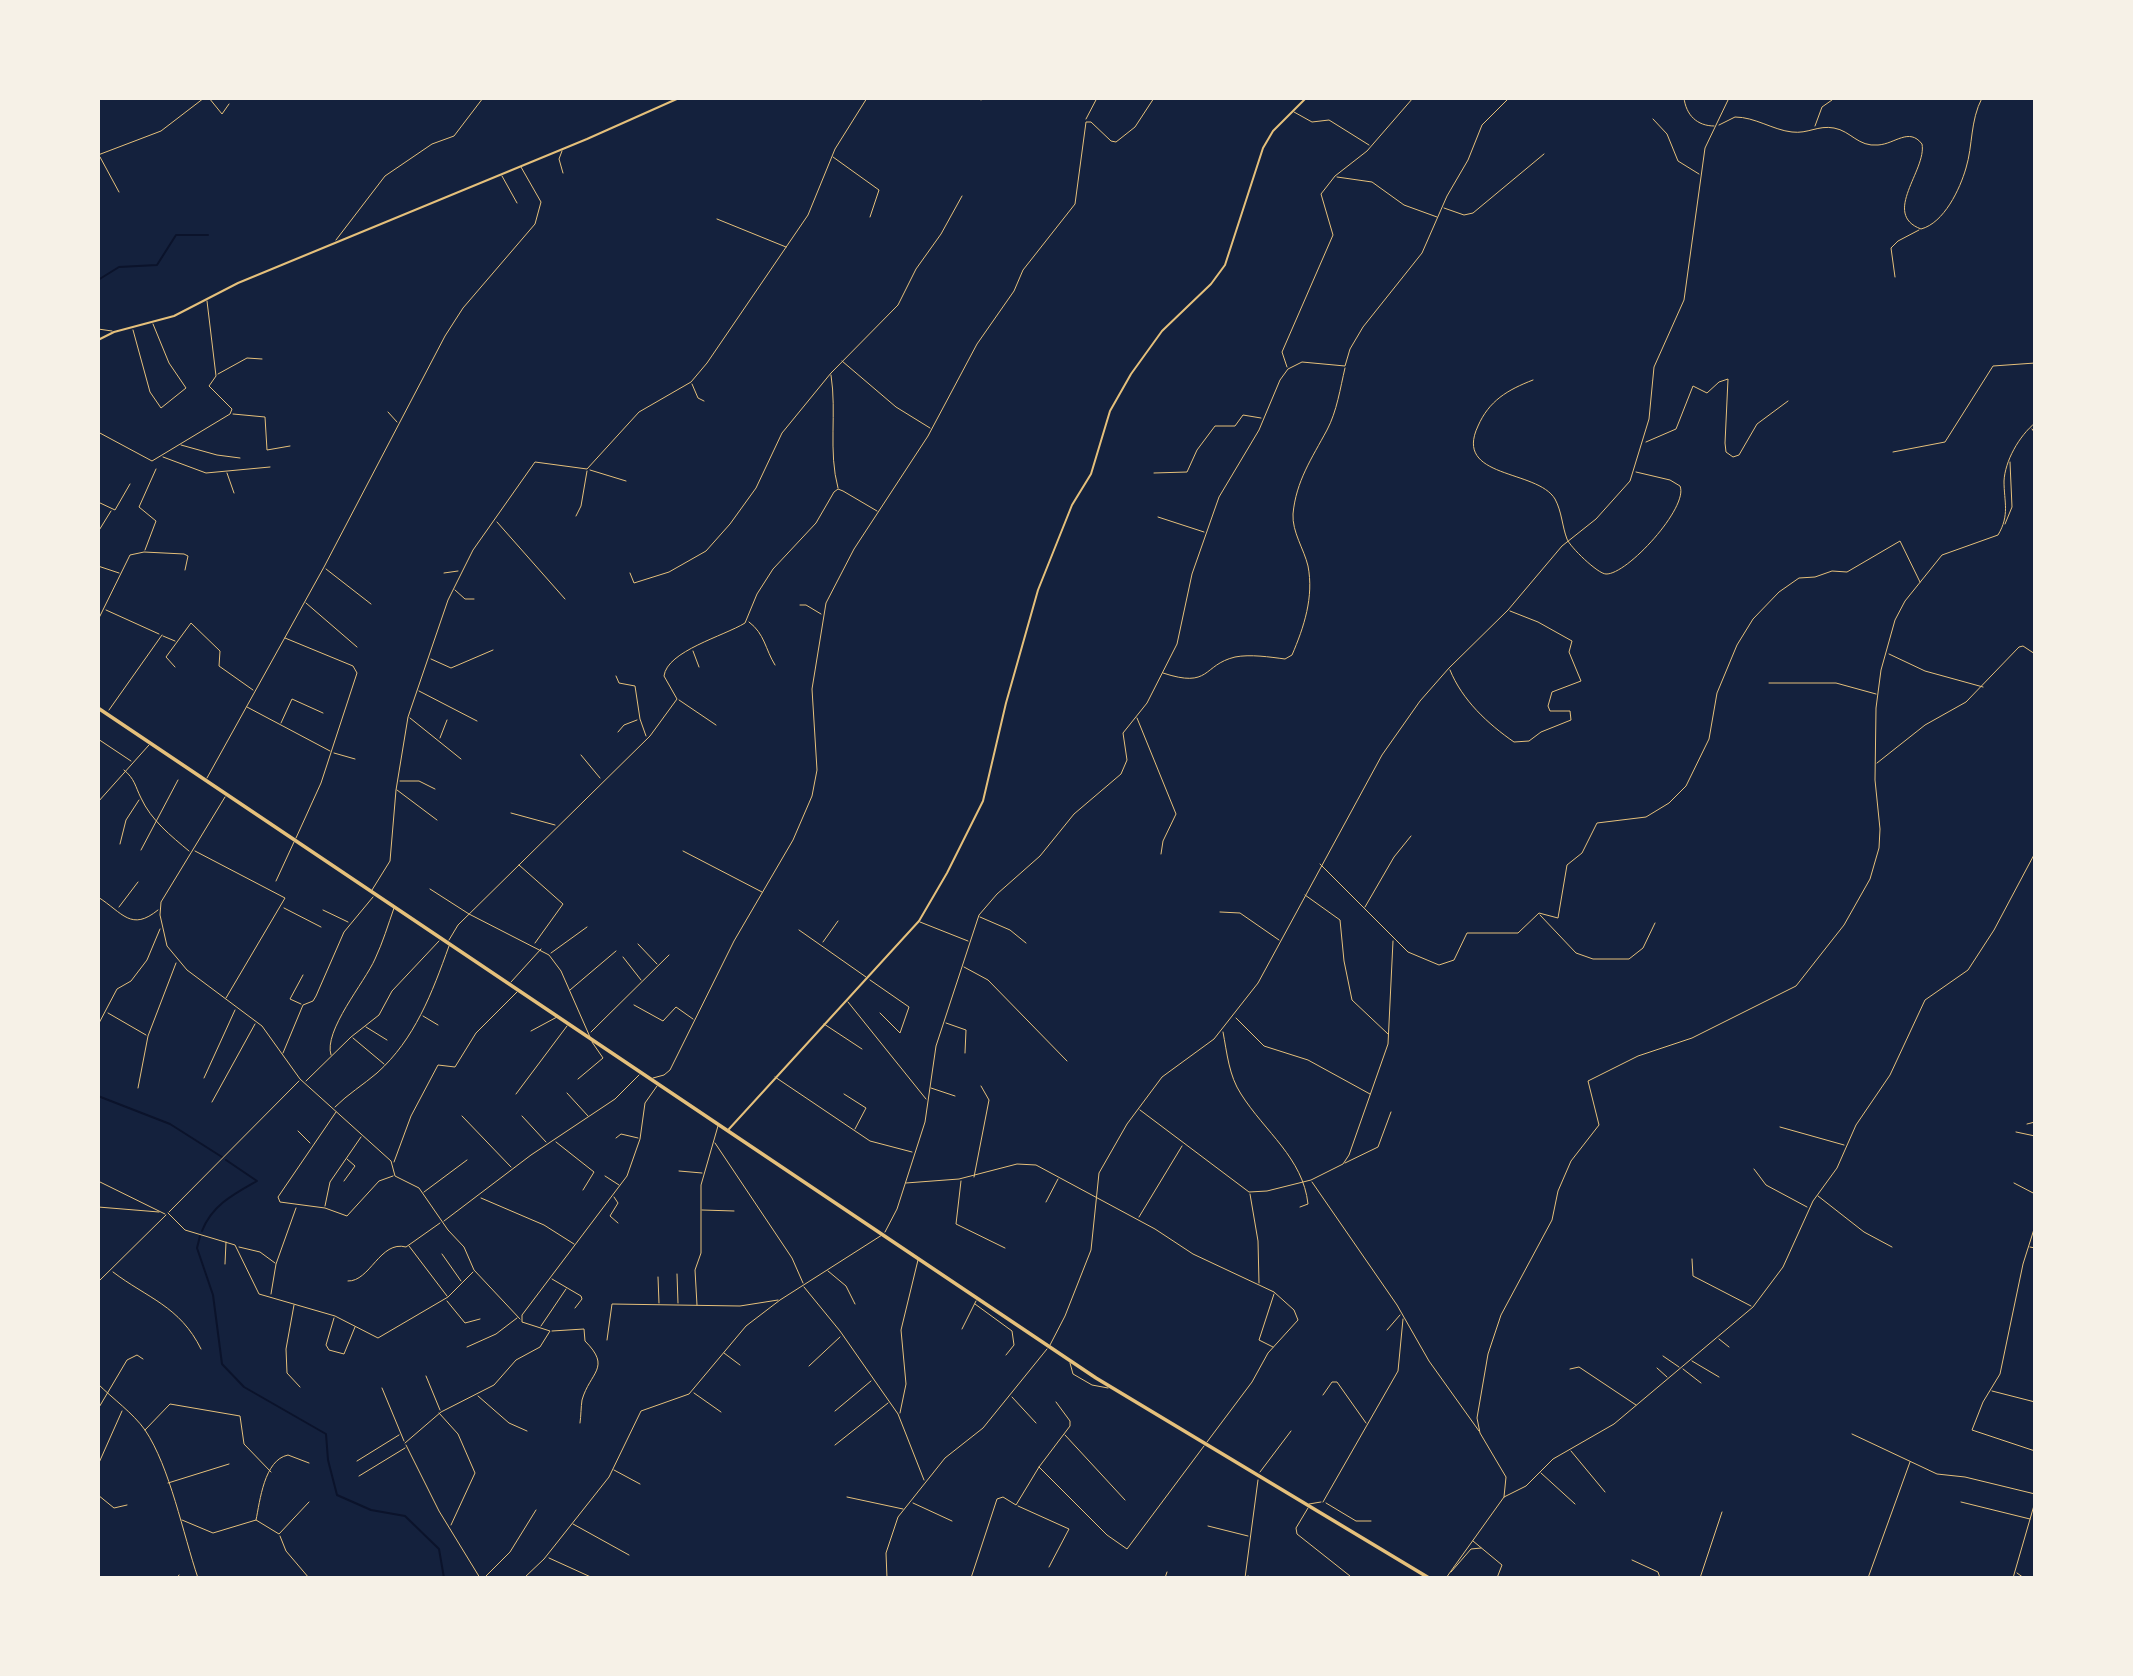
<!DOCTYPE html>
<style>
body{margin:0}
#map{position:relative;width:2133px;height:1676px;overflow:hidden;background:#14213d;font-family:Karla,sans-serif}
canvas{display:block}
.frame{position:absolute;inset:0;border:100px solid #f6f1e7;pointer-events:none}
</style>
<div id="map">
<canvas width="2133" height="1676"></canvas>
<div class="frame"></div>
</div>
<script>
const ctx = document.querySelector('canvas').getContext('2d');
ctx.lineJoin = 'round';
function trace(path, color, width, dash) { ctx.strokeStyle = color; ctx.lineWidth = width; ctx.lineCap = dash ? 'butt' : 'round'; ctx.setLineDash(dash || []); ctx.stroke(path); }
const stream = new Path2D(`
 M98,280L119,267L157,265L176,235H208
 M98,1096L170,1124L222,1157
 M202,1231C212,1205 234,1194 257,1181L226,1160
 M200,1236L197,1248L213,1295L222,1364L244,1387L326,1434L328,1460L337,1495L371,1510L405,1516L439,1549L444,1578`);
const minor = new Path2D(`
 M209,98L222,114L229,104
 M981,98V100
 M1684,98C1686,115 1697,126 1714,126
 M1294,112L1312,122L1329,120L1369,145
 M1086,119L1097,98
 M1653,119L1667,134L1678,161L1699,174
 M1719,125L1735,117C1755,117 1773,130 1792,132C1808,134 1818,125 1834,128C1851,131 1858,147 1878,145C1895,144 1909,127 1922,144C1927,170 1881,214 1921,229C1944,223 1960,189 1966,168C1973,145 1970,121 1982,98
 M1815,126L1822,107L1832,100
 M562,151L559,159L563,173
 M98,155L161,131L204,98
 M100,157L119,192
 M833,157L879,190L870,217
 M502,176L517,203
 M1337,177L1372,182L1404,205L1437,217
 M1444,208L1464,215L1473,213L1544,154
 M717,219L786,247
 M336,240L385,176L432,144L454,136L483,98
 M1895,277L1891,248L1898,241L1919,230
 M98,329L112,331
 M133,330L150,392L161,408L186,388L169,363L153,324
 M842,361L896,407L930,428
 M1287,367L1282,352L1333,235L1321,194L1335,176L1367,151L1413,98
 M218,374L247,358L262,359
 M831,375C837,413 828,451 838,488
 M1533,380C1507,390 1489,401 1478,426C1453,479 1537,469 1555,499C1562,512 1562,526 1567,539C1570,547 1598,574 1606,574C1627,575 1689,507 1680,486L1670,480L1636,472
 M692,384L698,398L704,401
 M388,412L397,422
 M233,414L265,417L267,450L290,446
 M2032,429L2035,433
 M98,432L152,461L230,414L232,409L209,386L216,376L207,301
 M1646,442L1676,429L1693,386L1707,393L1719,382L1728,379L1725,443L1726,452L1733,457L1739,455L1757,424L1788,401
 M181,445L217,455L240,458
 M1893,452L1945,442L1993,366L2035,363
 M163,457L206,473L270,467
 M590,470L626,481
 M227,473L234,493
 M1154,473L1187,472L1197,450L1215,426H1235L1243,415L1261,418
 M98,502L115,510L130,484
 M576,516L581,506L587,471
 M1158,517L1204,532
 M497,522L565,599
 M2005,524L2012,507L2010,462
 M98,532L111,511
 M145,550L156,521L139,507L156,469
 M98,566L119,573
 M326,569L371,604
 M444,573L458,571
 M630,573L634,583L669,572L706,551L730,524L756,488L782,433L831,373L898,305L916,269L941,234L962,196
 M455,590L465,599H474
 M306,603L357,647
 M800,605H806L821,614
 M106,610L159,634
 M98,620L130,555L144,552L184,554L188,556L185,570
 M749,622C765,634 765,649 775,665
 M163,636L175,641
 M285,638L353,666L357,673L321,783L296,838
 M693,651L699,667
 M1889,654L1925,671L1983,687
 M431,659L451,668L493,650
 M175,667L166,657L191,623L220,651L219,666L253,690
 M1450,670C1462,700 1488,724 1514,742L1529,741L1541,732L1571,720L1570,711H1550L1548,706L1552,692L1581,681L1569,652L1572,641L1538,622L1510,611
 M1163,673C1211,689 1202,665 1235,657C1250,654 1270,657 1285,659L1292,655C1304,627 1314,597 1308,566C1304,549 1292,532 1293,514C1296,481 1312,458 1327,430C1337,411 1340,389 1345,368
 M616,676L619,683L635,686L640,719L646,736
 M1769,683H1836L1876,694
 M419,691L477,721
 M679,700L716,725
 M247,707L330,751
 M109,710L162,635
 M410,718L461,759
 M1137,718L1176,814L1163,841L1161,854
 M281,723L292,699L323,713
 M618,732L624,725L637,720
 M440,738L447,720
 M98,739L131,761
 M334,753L355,759
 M581,755L600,778
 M1877,763L1925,725L1966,702L2019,647L2023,646L2035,654
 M124,770C135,779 135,786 141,798C151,820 171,836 189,851
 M207,778L324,567L445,336L463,308L535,224L541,202L521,167
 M400,781H419L435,789
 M397,790L437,820
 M225,797L161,902L160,915L167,946L187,970L262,1026L300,1079L391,1161L395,1176L419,1188L448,1230L464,1247L474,1270L520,1319
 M98,802L149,745
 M511,813L555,825
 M120,844L126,820L139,800
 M141,850L178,780
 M195,851L285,898L226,998
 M683,851L762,892
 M1320,864L1408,952L1439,965L1454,960L1467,933H1518L1539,913L1558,918L1567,865L1582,853L1597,823L1646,817L1669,803L1686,786L1709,739L1717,693L1737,645L1753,619L1779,592L1799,578L1815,577L1832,571L1847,572L1900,541L1920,582
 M519,865L563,904L535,943
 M276,881L294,842
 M430,889L469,914L549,955L561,971L590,1037
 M372,890L390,861L396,790L408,717L448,600L473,550L535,462L587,469L639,412L691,382L707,363L808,215L835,149L867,98
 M1305,895L1340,920L1344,961L1352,1000L1388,1034
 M98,897C123,913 131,932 158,910
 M119,907L138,882
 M1365,907L1394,857L1411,836
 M284,908L321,927
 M323,910L348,922
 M1220,912L1240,913L1279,940
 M1540,915L1576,953L1593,959H1629L1643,948L1655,923
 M980,917L1010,930L1026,943
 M920,922L968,941
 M799,930L866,977
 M449,940L458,925L650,736L677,699L664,676C667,651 724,636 745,623L757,594L773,569L816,523L834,492L838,489L843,491L877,511
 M823,942L838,921
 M638,944L657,964
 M551,953L587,927
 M623,957L641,980
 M964,967L988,980L1067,1061
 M870,980L909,1007L900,1033L880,1013
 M511,982L541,949
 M570,990L616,951
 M848,1002L926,1099
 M301,1004L290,999L303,975
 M634,1005L663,1021L676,1007L693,1019
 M108,1013L146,1035
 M423,1016L438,1025
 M1236,1018L1264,1046L1308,1060L1370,1094
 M946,1023L966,1030L965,1053
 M824,1024L862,1049
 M98,1025L117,989L131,981L147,960L160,929
 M366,1027L387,1040
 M531,1031L557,1017
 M591,1032L669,955
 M1223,1032C1227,1053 1229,1076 1241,1094C1265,1132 1303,1158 1308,1204L1300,1207
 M353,1038L384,1064
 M283,1053L303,1005L313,1001L316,996L344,932L373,897
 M331,1055C323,1031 365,982 375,959C383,942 388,925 394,908
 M775,1077L870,1141L912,1152
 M204,1078L235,1010
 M653,1078L664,1075L670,1070L734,941L793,840L812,796L817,770L812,689L826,603L854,549L928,436L977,344L1014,291L1023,270L1075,204L1086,122H1091L1111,141L1116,142L1135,127L1154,98
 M578,1079L603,1058L592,1042
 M306,1081L351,1037L379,1015L392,991L439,941
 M138,1088L148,1036L176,963
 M931,1088L955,1096
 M567,1093L588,1116
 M516,1094L567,1026
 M844,1094L866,1108L855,1129
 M212,1102L255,1024
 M335,1107C348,1094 363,1085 377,1073C415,1039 432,993 449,946
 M1140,1110L1249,1192L1267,1191L1311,1180L1343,1164L1349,1155L1388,1044L1393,941
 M336,1112L278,1197L280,1202L325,1208L347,1216L379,1181L393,1176
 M462,1116L511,1167
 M522,1116L546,1142
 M2027,1124L2035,1122
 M1780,1127L1844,1145
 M298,1131L310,1143
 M2016,1132L2035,1136
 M616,1138L621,1134L638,1138
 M556,1142L594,1172L583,1190
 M715,1143L792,1258L803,1283
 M394,1162L411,1116L438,1065L455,1067L476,1033L517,992
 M1345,1163L1378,1147L1391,1112
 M1754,1169L1766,1185L1807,1207
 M679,1171L702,1173
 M605,1176L619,1185
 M974,1177L989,1100L981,1086
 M98,1181L165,1214
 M344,1181L355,1166L347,1159
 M961,1181L956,1224L1005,1248
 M1312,1182L1397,1305L1429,1361L1479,1431
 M906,1183L959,1179L1017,1164L1036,1165L1155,1229L1193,1254L1274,1292L1294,1310L1298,1320L1268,1353L1252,1382L1207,1442
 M2014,1183L2035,1194
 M424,1192L467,1160
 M1250,1194L1258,1241L1259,1283
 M1818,1196L1864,1232L1892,1247
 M614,1197L618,1203L610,1216L618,1223
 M481,1198L544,1225L574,1244
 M1046,1202L1058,1179
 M325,1206L330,1182L361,1137
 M98,1207L159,1212
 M702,1210L734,1211
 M169,1212L299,1081
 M168,1213L185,1230L235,1245L259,1294L335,1316L378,1338L448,1297L473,1272
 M1139,1217L1182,1146
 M444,1221L531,1155L615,1099L639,1075
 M2035,1226L2023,1264L2000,1374L1983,1402L1972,1430L2035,1451
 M885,1232L897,1209L925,1122L936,1046L979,915L997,894L1040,856L1074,814L1121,774L1127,760L1123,733L1147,703L1177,644L1192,574L1219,497L1259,430L1280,380L1288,369L1302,362L1345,366L1350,349L1363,327L1422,253L1447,196L1468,160L1482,125L1509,98
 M409,1246L447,1296
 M239,1247L260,1252L275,1263
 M2030,1247L2035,1248
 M442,1254L461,1281
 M1692,1259L1693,1276L1751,1306
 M225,1264L226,1242
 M828,1271L846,1286L855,1304
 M113,1272C147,1298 180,1306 201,1349
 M677,1274L678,1303
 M658,1277L659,1303
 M552,1279L581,1296L582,1299L575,1308
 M348,1281C370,1282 380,1240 406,1247L440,1223
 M98,1282L166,1215
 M804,1287L840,1331L898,1414L924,1480
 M271,1294L276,1264L296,1208
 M447,1301L465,1323L480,1319
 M975,1304L1012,1331L1014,1345L1006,1355
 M294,1305L286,1349L287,1373L300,1387
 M697,1305L695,1270L701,1253V1185L718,1126
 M334,1318L326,1345L329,1350L344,1354L355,1327
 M541,1326L566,1289
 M962,1329L976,1301
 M1387,1330L1400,1315
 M552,1331L584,1329L585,1341C612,1368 590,1372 582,1400C581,1407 581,1416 580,1423
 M1719,1339L1729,1347
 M607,1340L612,1304L740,1306L778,1300
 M1050,1345L1065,1316L1091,1250L1099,1173L1127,1124L1162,1077L1214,1039L1258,983L1382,755L1420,701L1449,668L1508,610L1562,546L1596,519L1630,481L1649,419L1654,367L1684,300L1705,148L1729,98
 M467,1347L496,1334L517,1318
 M1273,1347L1259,1340L1274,1294
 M724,1353L740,1365
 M1663,1356L1679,1367
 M1692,1361L1719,1377
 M1070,1363L1073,1374L1092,1385L1108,1388
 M809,1366L840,1337
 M1657,1368L1667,1377
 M1570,1369L1579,1367L1636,1405
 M1683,1369L1701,1383
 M426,1376L440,1410
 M98,1384C113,1399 133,1413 145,1430C170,1467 183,1534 198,1578
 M382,1388L404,1441
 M1992,1391L2035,1402
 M694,1393L721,1412
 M1323,1395L1332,1382H1337L1366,1423
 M478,1396L509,1423L527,1431
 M1012,1397L1036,1423
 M98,1409L127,1360L137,1355L143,1359
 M835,1411L871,1381
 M439,1413L458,1434L475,1473L451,1525
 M900,1413L906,1384L901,1330L918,1260
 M145,1430L170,1404L240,1416L244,1444L271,1472
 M1852,1434L1937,1474L1965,1477L2035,1494
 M1065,1435L1125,1500
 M405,1443L441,1412L494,1385L516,1360L540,1347L550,1331L522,1322V1315L627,1176L640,1139L645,1103L657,1086
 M406,1445L439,1511L480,1578
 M835,1445L888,1403
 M1571,1451L1605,1492
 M357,1461L399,1435
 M98,1465L122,1411
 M1039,1467L1107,1535L1127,1549L1204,1446
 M614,1470L640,1484
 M1260,1472L1291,1431
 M1541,1473L1575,1504
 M359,1476L405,1448
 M168,1483L229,1464
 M98,1495L114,1508L127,1505
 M847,1497L903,1509
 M1504,1497L1506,1477L1480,1433L1477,1418L1488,1354L1501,1315L1552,1220L1558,1191L1571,1161L1599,1125L1588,1081L1638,1056L1692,1038L1796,986L1844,925L1870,879L1879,848L1880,829L1875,780L1876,708L1881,670L1895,620L1905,601L1942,555L1998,535C2010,515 2004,502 2004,481C2005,461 2019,436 2035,423
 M1323,1502L1398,1371L1403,1319
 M1961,1502L2030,1519
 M913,1503L952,1521
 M1326,1503L1356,1521H1371
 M1309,1504L1321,1502
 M1018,1506L1069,1529L1049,1567
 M1308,1508L1296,1528L1297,1534L1350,1576
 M182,1520L213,1533L256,1520L279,1534L309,1502
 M256,1520C260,1501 264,1460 288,1455L309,1463
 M573,1524L629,1555
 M1208,1526L1248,1536
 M280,1536L286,1551L309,1578
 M1473,1541L1502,1565L1497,1578
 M549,1558L593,1578
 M1632,1560L1658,1572L1660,1578
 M1451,1572L1471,1549L1481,1548
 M2017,1573L2024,1578
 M1248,1576L1253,1578
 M177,1578L179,1575
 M484,1578L510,1552L536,1510
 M524,1578L544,1559L609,1477L641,1411L689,1394L746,1326L780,1300L882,1235
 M887,1578L886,1553L898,1517L945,1458L983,1428L1047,1349
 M971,1578L997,1499L1003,1497L1016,1505L1039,1467L1070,1426V1421L1056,1402
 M1165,1578L1167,1572
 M1245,1578L1258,1480
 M1446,1578L1504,1497L1526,1486L1553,1459L1614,1424L1753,1307L1783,1267L1813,1201L1837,1168L1856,1125L1890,1075L1925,1000L1968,970L1994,930L2035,853
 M1700,1578L1722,1512
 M1868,1578L1910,1462
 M2013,1578L2035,1502`);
const tertiary = new Path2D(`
 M98,340L114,332L174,316L238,283L587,139L679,98
 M729,1129L919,921L947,873L983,801L1006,703L1038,590L1072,505L1091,474L1110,411L1131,374L1162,331L1211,284L1225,265L1263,148L1273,131L1306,98`);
const trunk = new Path2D(`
 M98,708L1096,1378L1429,1578`);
trace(stream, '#0b132b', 2);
trace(minor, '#e5c07b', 1);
trace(tertiary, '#e5c07b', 2);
trace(trunk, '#e5c07b', 3.5);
</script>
